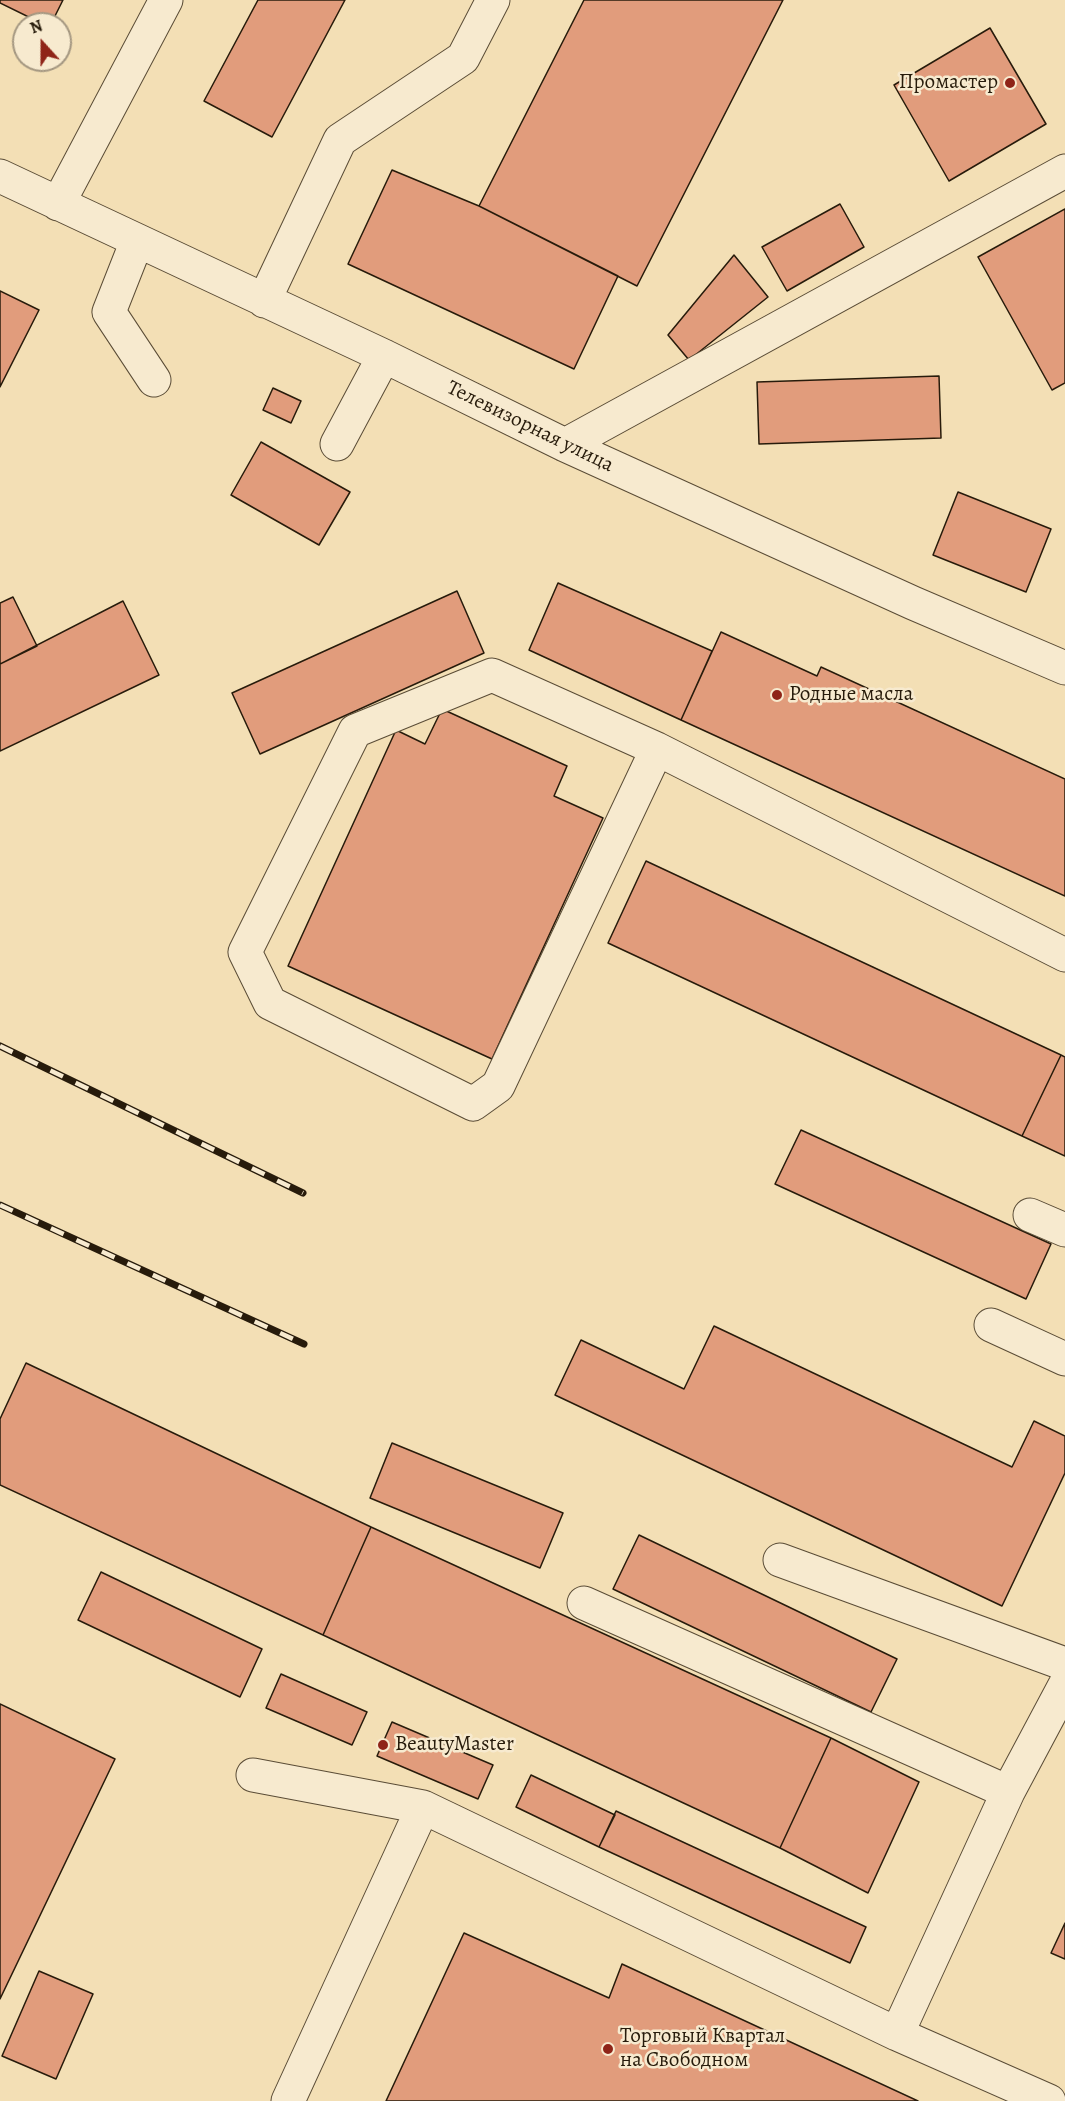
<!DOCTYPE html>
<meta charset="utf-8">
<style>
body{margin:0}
#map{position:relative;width:1065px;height:2101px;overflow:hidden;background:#f3dfb5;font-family:Alegreya,serif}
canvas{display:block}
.north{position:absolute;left:12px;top:12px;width:60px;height:60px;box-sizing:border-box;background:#f7eacf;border:2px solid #a49781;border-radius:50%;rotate:339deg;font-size:16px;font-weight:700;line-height:24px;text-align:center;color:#271b0b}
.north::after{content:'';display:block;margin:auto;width:21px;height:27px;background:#8f2418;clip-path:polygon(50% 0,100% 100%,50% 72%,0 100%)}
</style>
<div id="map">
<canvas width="1065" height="2101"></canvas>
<div class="north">N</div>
</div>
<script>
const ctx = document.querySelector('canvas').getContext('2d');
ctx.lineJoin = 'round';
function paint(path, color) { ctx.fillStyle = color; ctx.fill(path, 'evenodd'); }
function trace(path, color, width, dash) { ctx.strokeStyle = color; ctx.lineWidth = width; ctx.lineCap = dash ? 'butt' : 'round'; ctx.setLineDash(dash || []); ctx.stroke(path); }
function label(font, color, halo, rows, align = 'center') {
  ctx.font = font + ' Alegreya,serif'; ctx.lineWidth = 5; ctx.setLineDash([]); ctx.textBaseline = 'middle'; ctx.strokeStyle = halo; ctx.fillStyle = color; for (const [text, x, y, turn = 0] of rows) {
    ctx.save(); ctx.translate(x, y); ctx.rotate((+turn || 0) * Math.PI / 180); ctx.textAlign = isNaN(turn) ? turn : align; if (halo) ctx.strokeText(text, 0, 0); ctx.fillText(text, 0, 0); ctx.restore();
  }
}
const building = new Path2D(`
 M0,0H63L51,24H43L0,3Z
 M258,0H345L272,137L204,101Z
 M584,0H783L637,286L479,206Z
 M990,28L1046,124L949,181L894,85Z
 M392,170L479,206L618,276L574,369L348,264Z
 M840,204L864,247L787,291L762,247Z
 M1065,209V383L1052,390L978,257Z
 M734,255L768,297L689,360L668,335Z
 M0,291L39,310L0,387Z
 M939,376L941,438L759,444L757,382Z
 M273,388L301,401L291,423L263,410Z
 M261,442L350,492L319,545L231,495Z
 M958,492L1051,529L1026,592L933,555Z
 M558,583L712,651L681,720L529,650Z
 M457,591L484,653L260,754L232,693Z
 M13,597L37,646L0,664V603Z
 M123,601L159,675L0,751V664Z
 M721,632L817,676L821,667L1065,779V896L681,720Z
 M442,709L567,766L554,796L603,818L492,1059L288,966L396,730L425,744Z
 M646,861L1061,1055L1022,1136L608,943Z
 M1061,1055L1065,1057V1156L1022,1136Z
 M801,1130L1051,1244L1026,1299L775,1184Z
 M714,1326L1012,1467L1034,1421L1065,1436V1473L1002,1606L555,1395L581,1340L684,1389Z
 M26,1363L371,1527L323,1635L0,1485V1419Z
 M392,1443L563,1513L540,1568L370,1498Z
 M371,1527L831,1738L780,1848L323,1635Z
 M639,1535L897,1659L871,1712L613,1589Z
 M101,1572L262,1649L240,1697L78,1620Z
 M281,1674L367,1712L352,1745L266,1708Z
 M0,1704L115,1759L0,1999Z
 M392,1722L493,1765L478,1799L377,1756Z
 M831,1738L919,1782L868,1893L780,1848Z
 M531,1775L615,1815L599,1847L516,1807Z
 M616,1811L866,1927L850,1963L599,1847Z
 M1065,1923V1959L1051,1953Z
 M464,1933L609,1998L622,1964L918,2101H386Z
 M39,1971L93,1994L56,2079L2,2056Z`);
const minor = new Path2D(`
 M0,176L384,356L565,445L913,603L1065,668
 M58,204L166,0
 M137,241L109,312L154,380
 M264,301L340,140L463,58L493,0
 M337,444L384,356
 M565,445L1065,171
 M657,749L498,1086L473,1104L270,1003L245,952L355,731L492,675L657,749L1065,955
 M1030,1215L1065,1230
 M991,1325L1065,1359
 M780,1560L1065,1664
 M584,1603L1008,1792
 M253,1775L423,1807
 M897,2034L1049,2101
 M288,2101L423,1807L897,2034L1008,1792L1065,1685`);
const rail = new Path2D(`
 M0,1046L303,1193
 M0,1205L304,1344`);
const markers = [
 [1010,83,6,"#8f2418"],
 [777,695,6,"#8f2418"],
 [383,1745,6,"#8f2418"],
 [608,2049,6,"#8f2418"]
];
const poiNames = [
 ["Промастер",998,83,"right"],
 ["Родные масла",789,695],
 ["BeautyMaster",395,1745],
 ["Торговый Квартал",620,2037],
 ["на Свободном",620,2061]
];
const streetNames = [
 ["Телевизорная улица",530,427,26]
];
paint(building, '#e19c7c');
trace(building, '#271b0b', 1.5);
trace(minor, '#5a4c36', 35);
trace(minor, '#f7eacf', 33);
trace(rail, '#271b0b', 7);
trace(rail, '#f7eacf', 4.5, [14]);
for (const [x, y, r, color] of markers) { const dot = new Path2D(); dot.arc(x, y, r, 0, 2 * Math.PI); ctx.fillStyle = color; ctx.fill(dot); trace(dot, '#f7eacf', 2); }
label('21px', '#271b0b', '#f7eacf', poiNames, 'left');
label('21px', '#271b0b', '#f7eacf', streetNames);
</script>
